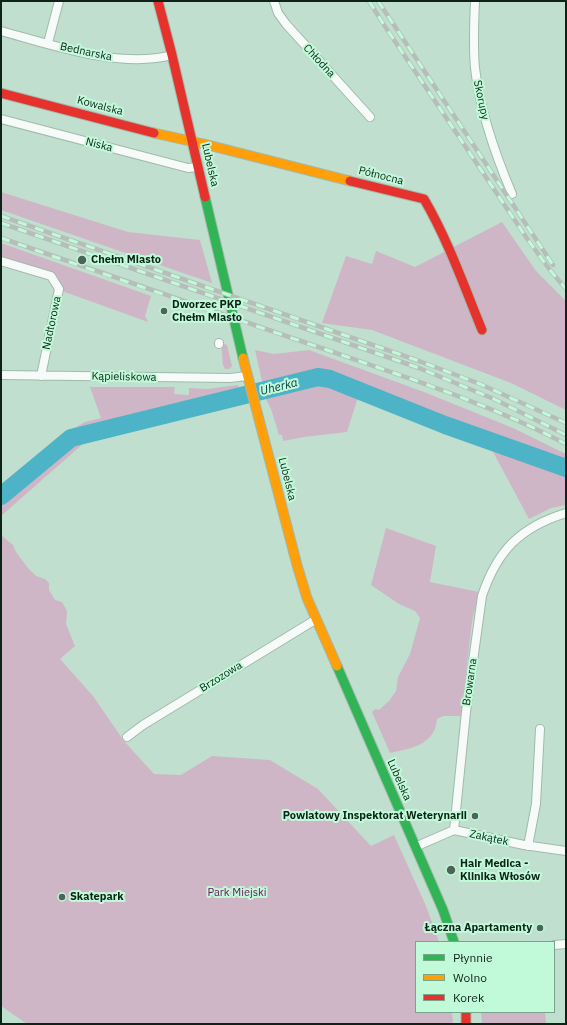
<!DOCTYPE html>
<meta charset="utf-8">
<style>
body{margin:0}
#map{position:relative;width:567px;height:1025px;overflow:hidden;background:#c1dfce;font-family:"IBM Plex Sans",sans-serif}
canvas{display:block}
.frame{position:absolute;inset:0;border:2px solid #0d2318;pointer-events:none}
.legend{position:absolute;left:415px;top:941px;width:140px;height:72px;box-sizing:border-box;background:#c1fad9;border:1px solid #79a48c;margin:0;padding:5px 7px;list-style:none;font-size:12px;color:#0d2318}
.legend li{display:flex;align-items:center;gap:8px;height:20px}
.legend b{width:20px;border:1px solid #79a48c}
</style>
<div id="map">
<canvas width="567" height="1025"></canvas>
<div class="frame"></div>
<ul class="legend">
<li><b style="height:5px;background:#30b455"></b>Płynnie</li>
<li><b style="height:5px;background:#ff9f0a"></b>Wolno</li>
<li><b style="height:5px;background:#e5322d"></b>Korek</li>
</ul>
</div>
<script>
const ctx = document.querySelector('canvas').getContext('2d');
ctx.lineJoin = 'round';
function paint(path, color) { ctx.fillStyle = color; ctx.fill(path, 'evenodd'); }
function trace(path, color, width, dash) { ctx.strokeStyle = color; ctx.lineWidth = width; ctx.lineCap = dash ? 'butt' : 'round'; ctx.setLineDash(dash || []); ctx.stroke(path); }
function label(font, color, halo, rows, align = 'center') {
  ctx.font = font + ' "IBM Plex Sans",sans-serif'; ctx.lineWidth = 4; ctx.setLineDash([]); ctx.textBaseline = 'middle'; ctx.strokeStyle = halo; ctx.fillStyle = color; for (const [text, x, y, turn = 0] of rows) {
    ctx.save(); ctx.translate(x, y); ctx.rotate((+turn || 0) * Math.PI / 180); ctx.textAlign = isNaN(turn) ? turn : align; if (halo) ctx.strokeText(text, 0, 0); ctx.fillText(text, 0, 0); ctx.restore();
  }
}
const green = new Path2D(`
 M1,192L128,232L200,240L212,283L1,210Z
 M502,222L536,271L566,301V410L511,383L372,330L322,323L346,256L372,264L376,251L415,267Z
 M1,243L151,296L145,316L148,322L62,291L51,276L1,260Z
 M221,343L227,345L232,366L229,369H225L223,365Z
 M255,350L274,354L309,350L424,392L513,428L566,454V505L551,508L529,519L492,450L358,397L347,432L304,437L283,441L282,435H279L271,409L266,399Z
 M238,385L241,399L105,434L106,437L84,443L1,516V484L64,434L85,422L101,418L90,387H175L174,394L189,395V388L207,389Z
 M386,528L436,546L430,582L479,592L472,621L461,716H443L437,719C435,745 412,748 390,753L372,712L375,709L379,710L389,701L396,691L398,677L410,654L420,618L415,611L399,604L371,585Z
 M1,535L13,545L16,552L28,568L36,576L45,579L49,583V590L55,600L62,602L67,611L66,624L75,646L60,659L93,696L124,741L154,774L181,775L212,756L270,760L318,789L371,846L394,835L426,906L439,942H416V1012H452L453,1024H27L1,1006Z
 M481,1012H545L546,1024H482Z`);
const river = new Path2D(`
 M1,496L71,438L318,377L330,379L445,425L566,468`);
const street = new Path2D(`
 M274,1L278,13L286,24L370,117
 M475,1C474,23 473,46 475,68C480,112 495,154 512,194
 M1,31C53,45 120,69 172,55
 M48,43L59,1
 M1,119L188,168L198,167
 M1,261L51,276L59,289L41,376
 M219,344V343
 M1,375L230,378L247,376
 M127,737L143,725L315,620
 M454,830L466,712L482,596C497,551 520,527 566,513
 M528,846L536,804L540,729
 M415,847L454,830L524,845L566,851
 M554,945L566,944`);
const fast = new Path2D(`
 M205,197L243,358
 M337,666L443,910L454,942`);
const slow = new Path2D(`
 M154,133L208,145L350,181
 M243,358L297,565L307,598L337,666`);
const jam = new Path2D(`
 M158,1L172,55L205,197
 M1,93L154,133
 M350,181L424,199C448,240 464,286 482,330
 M466,1012V1024`);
const rail = new Path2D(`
 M369,1L384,25L528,240L550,270L566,289
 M378,1L553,265
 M1,216L419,361L480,384L566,423
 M1,223L419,368L494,399L566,435
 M1,238C109,276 218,313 327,350C408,378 490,404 566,444`);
const markers = [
 [82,260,5,"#4c6558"],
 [164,311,4,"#4c6558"],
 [475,816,4,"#4c6558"],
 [451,870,5,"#4c6558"],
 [62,897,4,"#4c6558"],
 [540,928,4,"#4c6558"]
];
const streetNames = [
 ["Bednarska",86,52,12],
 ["Chłodna",319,61,47],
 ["Skorupy",481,100,78],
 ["Kowalska",100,106,15],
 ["Niska",99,145,15],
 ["Lubelska",210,165,77],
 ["Północna",381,176,14],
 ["Nadtorowa",52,323,-78],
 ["Kąpieliskowa",124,377,1],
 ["Lubelska",287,479,76],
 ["Brzozowa",221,677,-32],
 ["Browarna",470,682,-82],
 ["Lubelska",399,780,66],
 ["Zakątek",489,838,12]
];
const poiNames = [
 ["Chełm Miasto",91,260],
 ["Dworzec PKP",172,305],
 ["Chełm Miasto",172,318],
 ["Powiatowy Inspektorat Weterynarii",467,816,"right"],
 ["Hair Medica -",460,864],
 ["Klinika Włosów",460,877],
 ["Skatepark",70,897],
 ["Łączna Apartamenty",532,928,"right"]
];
const parkNames = [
 ["Park Miejski",237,893]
];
const waterNames = [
 ["Uherka",279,387,-14]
];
paint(green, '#ceb6c7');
trace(river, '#4cb4c6', 18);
trace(street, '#a2b9ac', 10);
trace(fast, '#a2b9ac', 11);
trace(slow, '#a2b9ac', 11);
trace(jam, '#a2b9ac', 11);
trace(street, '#f6faf8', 8);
trace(fast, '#30b455', 9);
trace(slow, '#ff9f0a', 9);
trace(jam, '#e5322d', 9);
trace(rail, '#b6beba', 4.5);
trace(rail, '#c1fad9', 3, [9]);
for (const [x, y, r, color] of markers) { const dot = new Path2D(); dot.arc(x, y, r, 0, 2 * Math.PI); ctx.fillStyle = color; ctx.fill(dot); trace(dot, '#c1fad9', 1.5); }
label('11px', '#0d2318', '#c1fad9', streetNames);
label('bold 11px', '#0d2318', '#c1fad9', poiNames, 'left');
label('11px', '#6b0e56', '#c1fad9', parkNames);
label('italic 12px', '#003946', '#c1fad9', waterNames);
</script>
